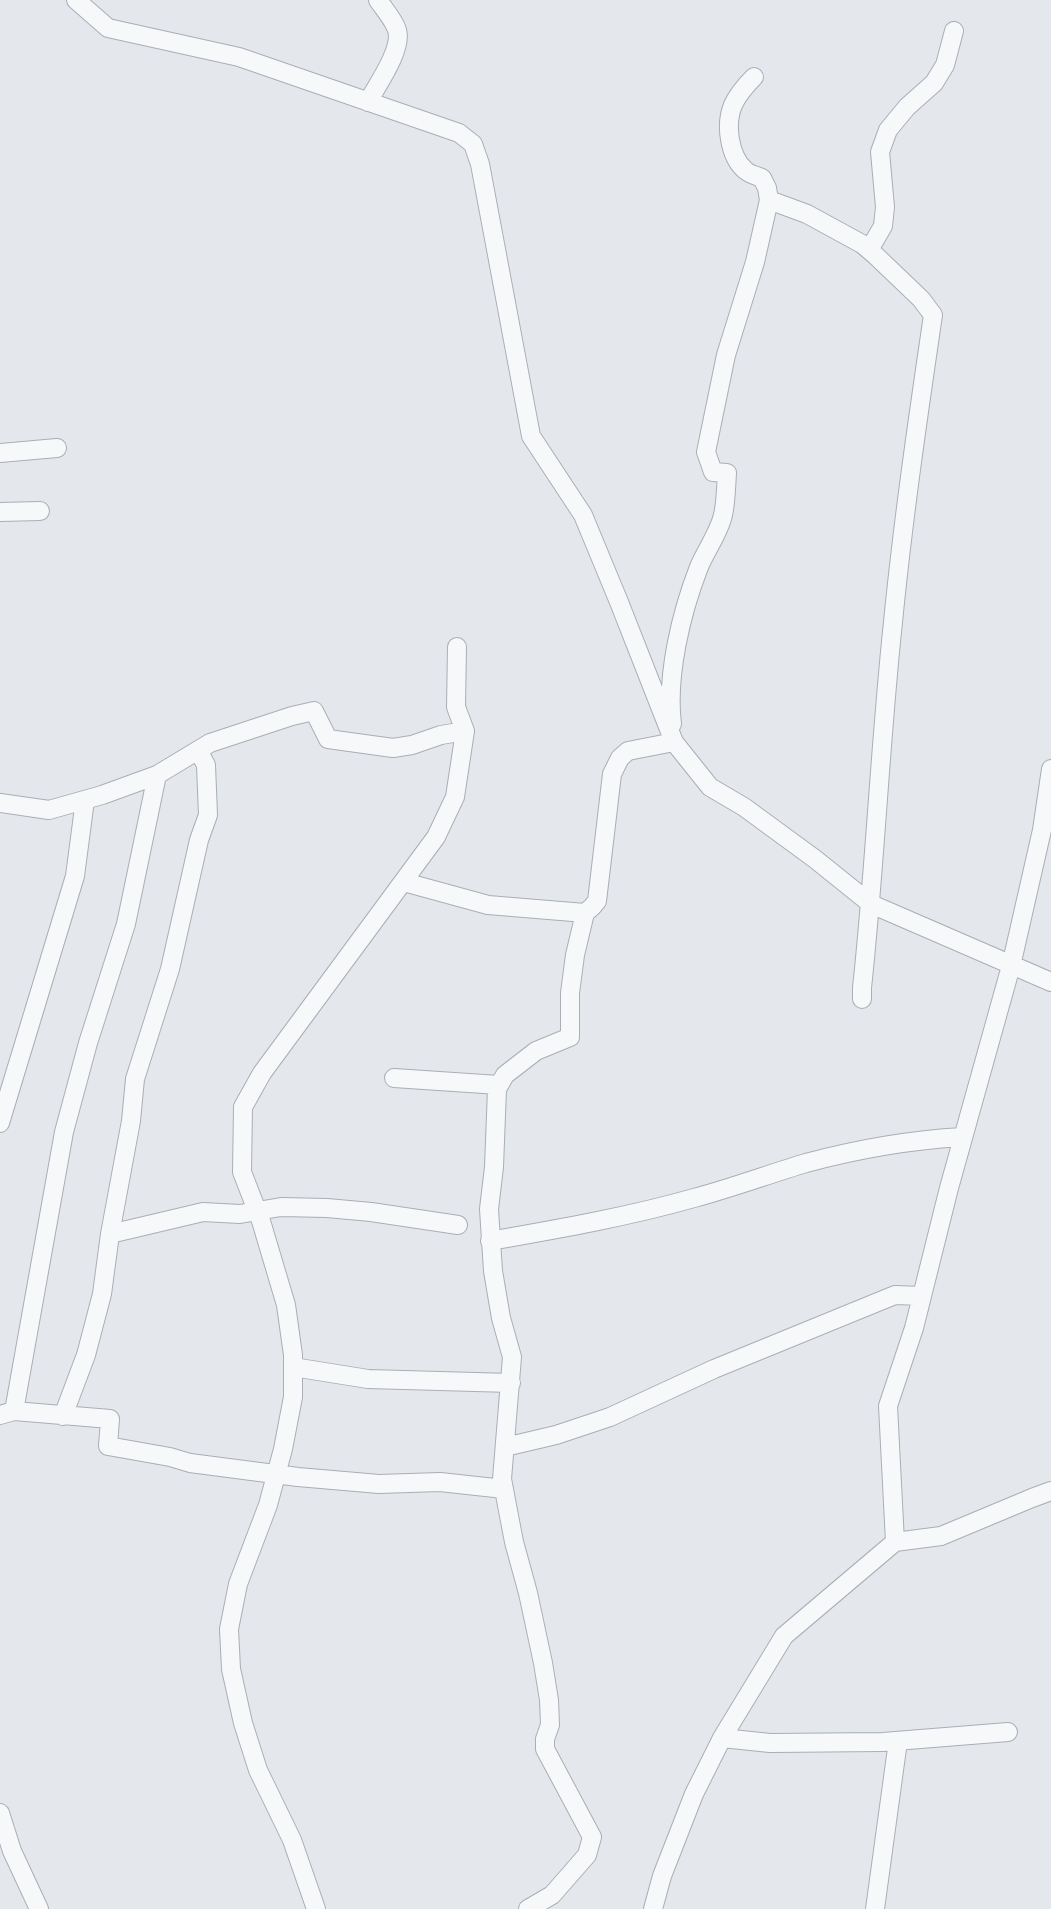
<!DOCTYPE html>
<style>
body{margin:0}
canvas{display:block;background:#e4e7ec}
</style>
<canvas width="1051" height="1909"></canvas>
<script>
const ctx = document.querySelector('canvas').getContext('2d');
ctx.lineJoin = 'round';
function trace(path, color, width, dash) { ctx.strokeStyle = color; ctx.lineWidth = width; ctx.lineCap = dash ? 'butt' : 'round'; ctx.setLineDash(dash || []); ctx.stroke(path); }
const minor = new Path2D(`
 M76,0L108,28L239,57L459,133L473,144L480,164L531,436L583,515L619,602L674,742L710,787L744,807L815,859L871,904L1051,982
 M368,102C377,85 403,49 397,30C394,20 384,9 378,0
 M769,200L807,214L862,244L875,255L921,299L933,315C918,417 903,520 893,622C880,744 875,867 862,988V999
 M869,250L883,226L885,207L880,152L888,130L907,107L934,83L945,65L954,31
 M0,453L57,448
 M0,512L40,511
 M672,724C666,676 681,613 699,567C706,550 719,533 723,515C726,502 726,487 727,473L713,472L706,452L726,355L755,262L769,200L767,188L762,178C757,176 749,174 745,170C729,156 725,124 733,105C738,94 746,85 754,77
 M0,803L49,810L102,795L157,775L210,743L292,716L314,711L328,739L393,748L412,745L441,735L465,731
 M404,882L488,905L585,913L592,907L597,901L612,774L620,758L628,751L674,742
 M394,1078L499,1085
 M0,1123L75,876L85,800
 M110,1234L203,1212L240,1214L281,1207L327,1208L371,1212L458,1225
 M490,1241C558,1229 627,1217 694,1198C732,1188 769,1174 806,1163C858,1149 910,1140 963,1137
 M293,1367L368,1379L511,1383
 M14,1411L64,1132L88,1043L126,924L157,775
 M0,1415L14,1411L110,1419L108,1446L170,1457L190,1463L298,1477L379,1484L440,1482L504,1489
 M63,1416L86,1355L102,1294L110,1234L131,1121L135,1079L170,969L199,840L208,815L206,765L198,750
 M505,1447L556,1435L610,1417L714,1369L895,1295L922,1296
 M895,1542L888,1406L914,1328L949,1188L1011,966L1042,830L1051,769
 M722,1738L770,1743L883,1742L1008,1732
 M0,1813L12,1851L39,1909
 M316,1909L292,1840L258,1770L243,1723L231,1669L229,1629L238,1584L268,1505L283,1449L293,1397V1355L286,1305L261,1221L242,1172L243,1107L262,1073L436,837L455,797L465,731L456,707L457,647
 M528,1909L552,1895L587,1855L592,1837L545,1749V1739L550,1725L549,1700L543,1663L528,1593L514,1542L502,1479L512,1357L501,1318L493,1271L489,1209L494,1167L497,1089L505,1075L536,1051L570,1037V993L575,955L585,913
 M653,1909L662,1876L694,1794L722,1738L784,1636L895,1542L941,1536L1032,1498L1051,1491
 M875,1909L898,1741`);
trace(minor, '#a9aeb7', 20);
trace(minor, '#f7f8fa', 18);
</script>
